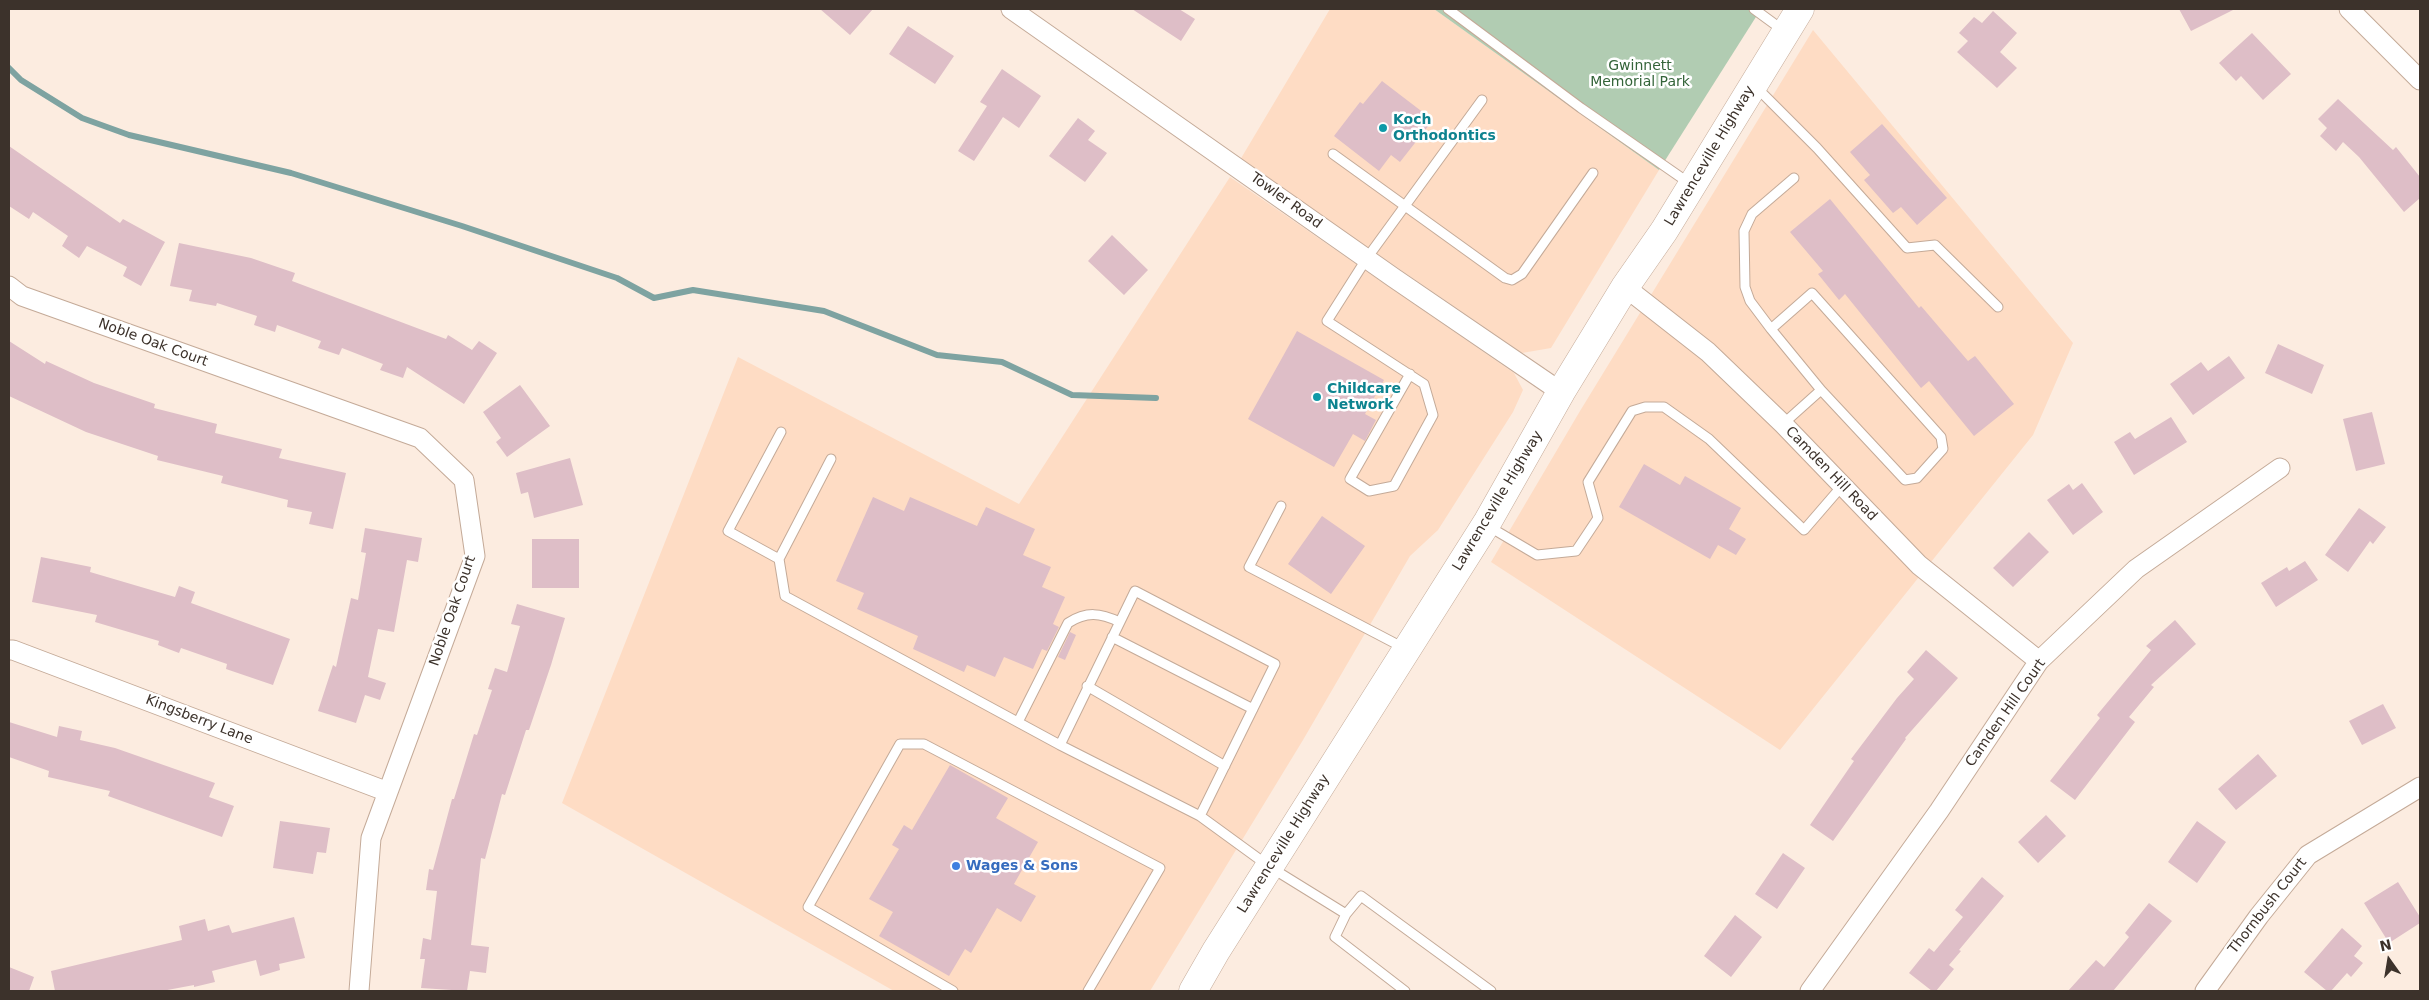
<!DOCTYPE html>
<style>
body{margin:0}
#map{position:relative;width:2429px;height:1000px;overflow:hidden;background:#fcece0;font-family:"DejaVu Sans",sans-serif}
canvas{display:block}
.frame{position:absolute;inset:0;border:10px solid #3c322b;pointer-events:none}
.north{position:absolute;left:2364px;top:935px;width:50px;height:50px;-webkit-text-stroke:4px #fff;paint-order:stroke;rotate:347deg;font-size:14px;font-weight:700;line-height:20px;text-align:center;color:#3c322b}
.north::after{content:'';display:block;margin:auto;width:18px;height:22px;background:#3c322b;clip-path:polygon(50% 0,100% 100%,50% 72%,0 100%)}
</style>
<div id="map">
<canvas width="2429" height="1000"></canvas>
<div class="frame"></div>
<div class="north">N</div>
</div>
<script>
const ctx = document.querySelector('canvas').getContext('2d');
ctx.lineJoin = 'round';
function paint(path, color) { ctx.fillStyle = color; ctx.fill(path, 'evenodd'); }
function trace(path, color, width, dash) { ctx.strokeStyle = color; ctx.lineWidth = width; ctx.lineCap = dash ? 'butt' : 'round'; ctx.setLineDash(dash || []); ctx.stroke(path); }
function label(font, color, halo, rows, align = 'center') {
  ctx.font = font + ' "DejaVu Sans",sans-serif'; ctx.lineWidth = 5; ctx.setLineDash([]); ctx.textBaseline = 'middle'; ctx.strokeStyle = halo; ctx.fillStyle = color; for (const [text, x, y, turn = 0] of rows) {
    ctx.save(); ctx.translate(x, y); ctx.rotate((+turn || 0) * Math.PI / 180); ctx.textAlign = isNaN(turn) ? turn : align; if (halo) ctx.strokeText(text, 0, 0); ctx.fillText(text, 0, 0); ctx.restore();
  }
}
const built = new Path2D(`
 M1330,9H1434L1659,170L1551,348L1522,353L1240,160Z
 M1813,30L2073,343L2033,435L1780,750L1491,562L1580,411Z
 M1230,177L1514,373L1523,390L1513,412L1438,530L1410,556L1303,740L1150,991H894L562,803L738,357L1019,504Z`);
const green = new Path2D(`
 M1434,9H1761L1659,170Z`);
const stream = new Path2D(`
 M9,68L21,80L82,118L129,135L291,173L462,226L617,278L654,298L693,290L824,311L937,355L1002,362L1072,395L1156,398`);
const building = new Path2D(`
 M820,9H873L850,35Z
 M1132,9H1179L1195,19L1181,41Z
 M2179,9H2235L2191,31Z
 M1993,11L2017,33L2000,52L2017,68L1997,88L1957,52L1968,41L1959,33L1974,17L1982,23Z
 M908,26L954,56L935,84L889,54Z
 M2252,33L2291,74L2263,100L2241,76L2236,81L2219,63Z
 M1002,69L1041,96L1019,128L1003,117L974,161L958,151L987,106L980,102Z
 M1382,81L1433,120L1400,162L1391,155L1379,171L1334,136L1360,102L1363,104Z
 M2338,99L2393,150L2396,147L2420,177V198L2404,212L2359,157L2343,142L2336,151L2320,136L2327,128L2318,119Z
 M1078,118L1095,131L1088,140L1107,153L1085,182L1049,156Z
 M1882,124L1947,198L1917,225L1901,207L1893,213L1864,180L1870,175L1850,152Z
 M9,146L120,223L123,219L165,242L141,286L123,276L127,267L87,246L79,258L62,246L68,236L33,212L29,219L9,206Z
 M1830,199L1919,308L1921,306L1968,361L1975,356L2014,404L1974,436L1929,381L1921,388L1845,294L1839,300L1818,274L1823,271L1790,232Z
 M1112,235L1148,270L1124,295L1088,261Z
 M179,243L251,258L295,273L292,281L446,339L448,335L472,350L479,341L497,353L464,404L407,367L403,378L380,370L383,364L342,348L339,355L318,348L321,341L277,325L275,332L254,325L257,316L217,303L216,306L189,301L192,290L170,286Z
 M1297,331L1384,380L1365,414L1376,420L1365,441L1353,434L1334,467L1248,419Z
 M9,341L45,364L46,361L94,383L155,404L154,408L217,424L215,433L282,449L279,458L346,473L333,529L309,524L312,512L287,507L288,500L221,483L223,476L157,460L158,456L86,432L9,396Z
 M2278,344L2324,365L2312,394L2265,373Z
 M2229,356L2245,378L2193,415L2170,384L2201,362L2208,371Z
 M520,385L550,426L507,457L496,442L501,438L483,412Z
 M2372,412L2385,464L2356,471L2343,419Z
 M2171,417L2187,442L2134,475L2114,442L2130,432L2135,439Z
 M570,458L583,505L534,518L528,492L521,494L516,473Z
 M1644,464L1680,485L1685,476L1741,508L1729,529L1746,539L1736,555L1718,545L1710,559L1619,507Z
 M2082,483L2103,512L2073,535L2047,500L2069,484L2073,490Z
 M873,497L904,511L910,497L977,526L986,507L1035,529L1023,555L1051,567L1042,587L1065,597L1053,624L1059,627L1047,651L1042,649L1033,669L1004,657L995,677L967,665L964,672L913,649L918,636L857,609L864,593L836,581Z
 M2359,508L2386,527L2373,544L2370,541L2348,572L2325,555Z
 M1322,516L1365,546L1331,594L1288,564Z
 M365,528L422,538L418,562L407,560L394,632L378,629L368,677L386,683L380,700L365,695L356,723L318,711L333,665L336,667L351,598L358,600L366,553L361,552Z
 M2029,532L2049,552L2013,587L1993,568Z
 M532,539H579V588H532Z
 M41,557L91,567L90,572L175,597L179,586L195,592L191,603L290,639L273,685L226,669L227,664L181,648L179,653L158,645L159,641L95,622L97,615L32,602Z
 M2305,561L2318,580L2276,607L2261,583L2287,567L2289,571Z
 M517,604L565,618L551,665L529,730H526L505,795L502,794L485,859L481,858L471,945L489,947L486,973L470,971L467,991L421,988L425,959H420L423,938L431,940L437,891L426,890L429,869L433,870L452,799H454L474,734L477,735L492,690L488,689L495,668L507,672L520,626L511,624Z
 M2175,620L2196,644L2151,685L2154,687L2129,717L2135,722L2075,800L2050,781L2100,718L2097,715L2151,650L2146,646Z
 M1070,632L1076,635L1065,660L1058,657Z
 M1926,650L1958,678L1905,738L1906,739L1833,841L1810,825L1854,761L1851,759L1897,698L1914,679L1907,672Z
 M2383,704L2396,728L2362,745L2349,721Z
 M9,722L57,737L59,726L82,731L80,740L115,748L215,783L209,797L234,806L222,837L108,796L110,791L48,777L49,771L9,757Z
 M2258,754L2277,776L2236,810L2218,789Z
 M950,765L1008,798L996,818L1038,842L1014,884L1036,896L1021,922L997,908L971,953L965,949L949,976L879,936L893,912L869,899L899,849L892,845L904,825L912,830Z
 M2046,815L2066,836L2038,863L2018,842Z
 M280,821L330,828L326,853L317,852L313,874L273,868Z
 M2197,821L2226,842L2197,883L2168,862Z
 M1783,853L1805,868L1777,909L1755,894Z
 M1982,877L2004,896L1959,950L1961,951L1949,965L1954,969L1936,991H1932L1909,973L1929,948L1934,952L1963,917L1955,910Z
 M2398,882L2420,917V923L2389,943L2364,903Z
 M2149,903L2172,921L2113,991H2068L2096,960L2104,967L2129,937L2125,933Z
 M1735,915L1762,937L1731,977L1704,956Z
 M294,917L305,958L279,964L280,970L260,976L256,960L212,971L215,982L194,987V985L162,991H55L51,971L182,940L179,926L205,919L208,931L229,925L232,933Z
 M2342,928L2362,946L2354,956L2363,963L2351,977L2347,973L2331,991H2327L2304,972Z
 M9,967L34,977L29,991H9Z`);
const lane = new Path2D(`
 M1448,9L1581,108L1689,183
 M1754,9L1784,31
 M1755,86L1817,148L1907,248L1935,245L1998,307
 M1333,154L1505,278L1512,280L1522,274L1593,173
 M1771,329L1750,301L1745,287L1744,231L1752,214L1794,178
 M1410,374L1350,479L1369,491L1394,486L1433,415L1424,384L1327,321L1367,258L1482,100
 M1783,424L1821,390L1905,480L1917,478L1943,449L1941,437L1812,293L1771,329L1821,390
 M781,432L728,531L779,559L785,596L1060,745
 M1281,506L1249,567L1404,648
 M1488,526L1537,555L1576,551L1598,518L1588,482L1632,411L1645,407H1664L1709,439L1804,530L1842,486
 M779,559L831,459
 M1112,637L1253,709
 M1087,686L1225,766
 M1018,722L1068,623C1087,611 1100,613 1120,622
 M1200,816L1060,745L1135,591L1275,664L1200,816L1270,867L1346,914
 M953,991L808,907L900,744H924L1160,868L1088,991
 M1405,991L1335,937L1346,914L1361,896L1491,991`);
const street = new Path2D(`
 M1011,9L1394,278L1561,392
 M2349,9L2420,80
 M9,286L22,296L420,438L464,480L475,556L371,838L359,991
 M1625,287L1708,352L1783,424L1919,565L2039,661
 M9,650H13L388,792
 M1810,991L1939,811L2039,661L2136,569L2280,468
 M2205,991L2259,916L2308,855L2420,787`);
const primary = new Path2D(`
 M1193,991L1216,951L1488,521L1561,392L1625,287L1664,231L1800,9`);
const markers = [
 [1383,128,5,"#0f9aa8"],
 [1317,397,5,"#0f9aa8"],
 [956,866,5,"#3f7fe0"]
];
const parkNames = [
 ["Gwinnett",1640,66],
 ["Memorial Park",1640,82]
];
const cultureNames = [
 ["Koch",1393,120],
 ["Orthodontics",1393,136],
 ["Childcare",1327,389],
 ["Network",1327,405]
];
const streetNames = [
 ["Lawrenceville Highway",1710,156,-59],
 ["Towler Road",1286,201,36],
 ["Noble Oak Court",153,343,20],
 ["Camden Hill Road",1831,474,46],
 ["Lawrenceville Highway",1498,501,-59],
 ["Noble Oak Court",453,611,-71],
 ["Camden Hill Court",2006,713,-55],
 ["Kingsberry Lane",199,720,21],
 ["Lawrenceville Highway",1284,844,-58],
 ["Thornbush Court",2268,906,-52]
];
const shopNames = [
 ["Wages & Sons",966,866]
];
paint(built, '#fedcc4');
paint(green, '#b1ccb2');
trace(stream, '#7ea3a1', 6);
paint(building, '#debec7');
trace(lane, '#c4aa98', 11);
trace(street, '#c4aa98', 21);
trace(primary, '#c4aa98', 29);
trace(lane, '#fff', 9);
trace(street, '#fff', 19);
trace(primary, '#fff', 28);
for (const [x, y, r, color] of markers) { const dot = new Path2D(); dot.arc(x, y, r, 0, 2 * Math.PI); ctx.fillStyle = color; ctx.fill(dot); trace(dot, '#fff', 2); }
label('14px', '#346439', '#fff', parkNames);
label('bold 14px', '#0d838f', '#fff', cultureNames, 'left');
label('14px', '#3c322b', '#fff', streetNames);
label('bold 14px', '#366cbe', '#fff', shopNames, 'left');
</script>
